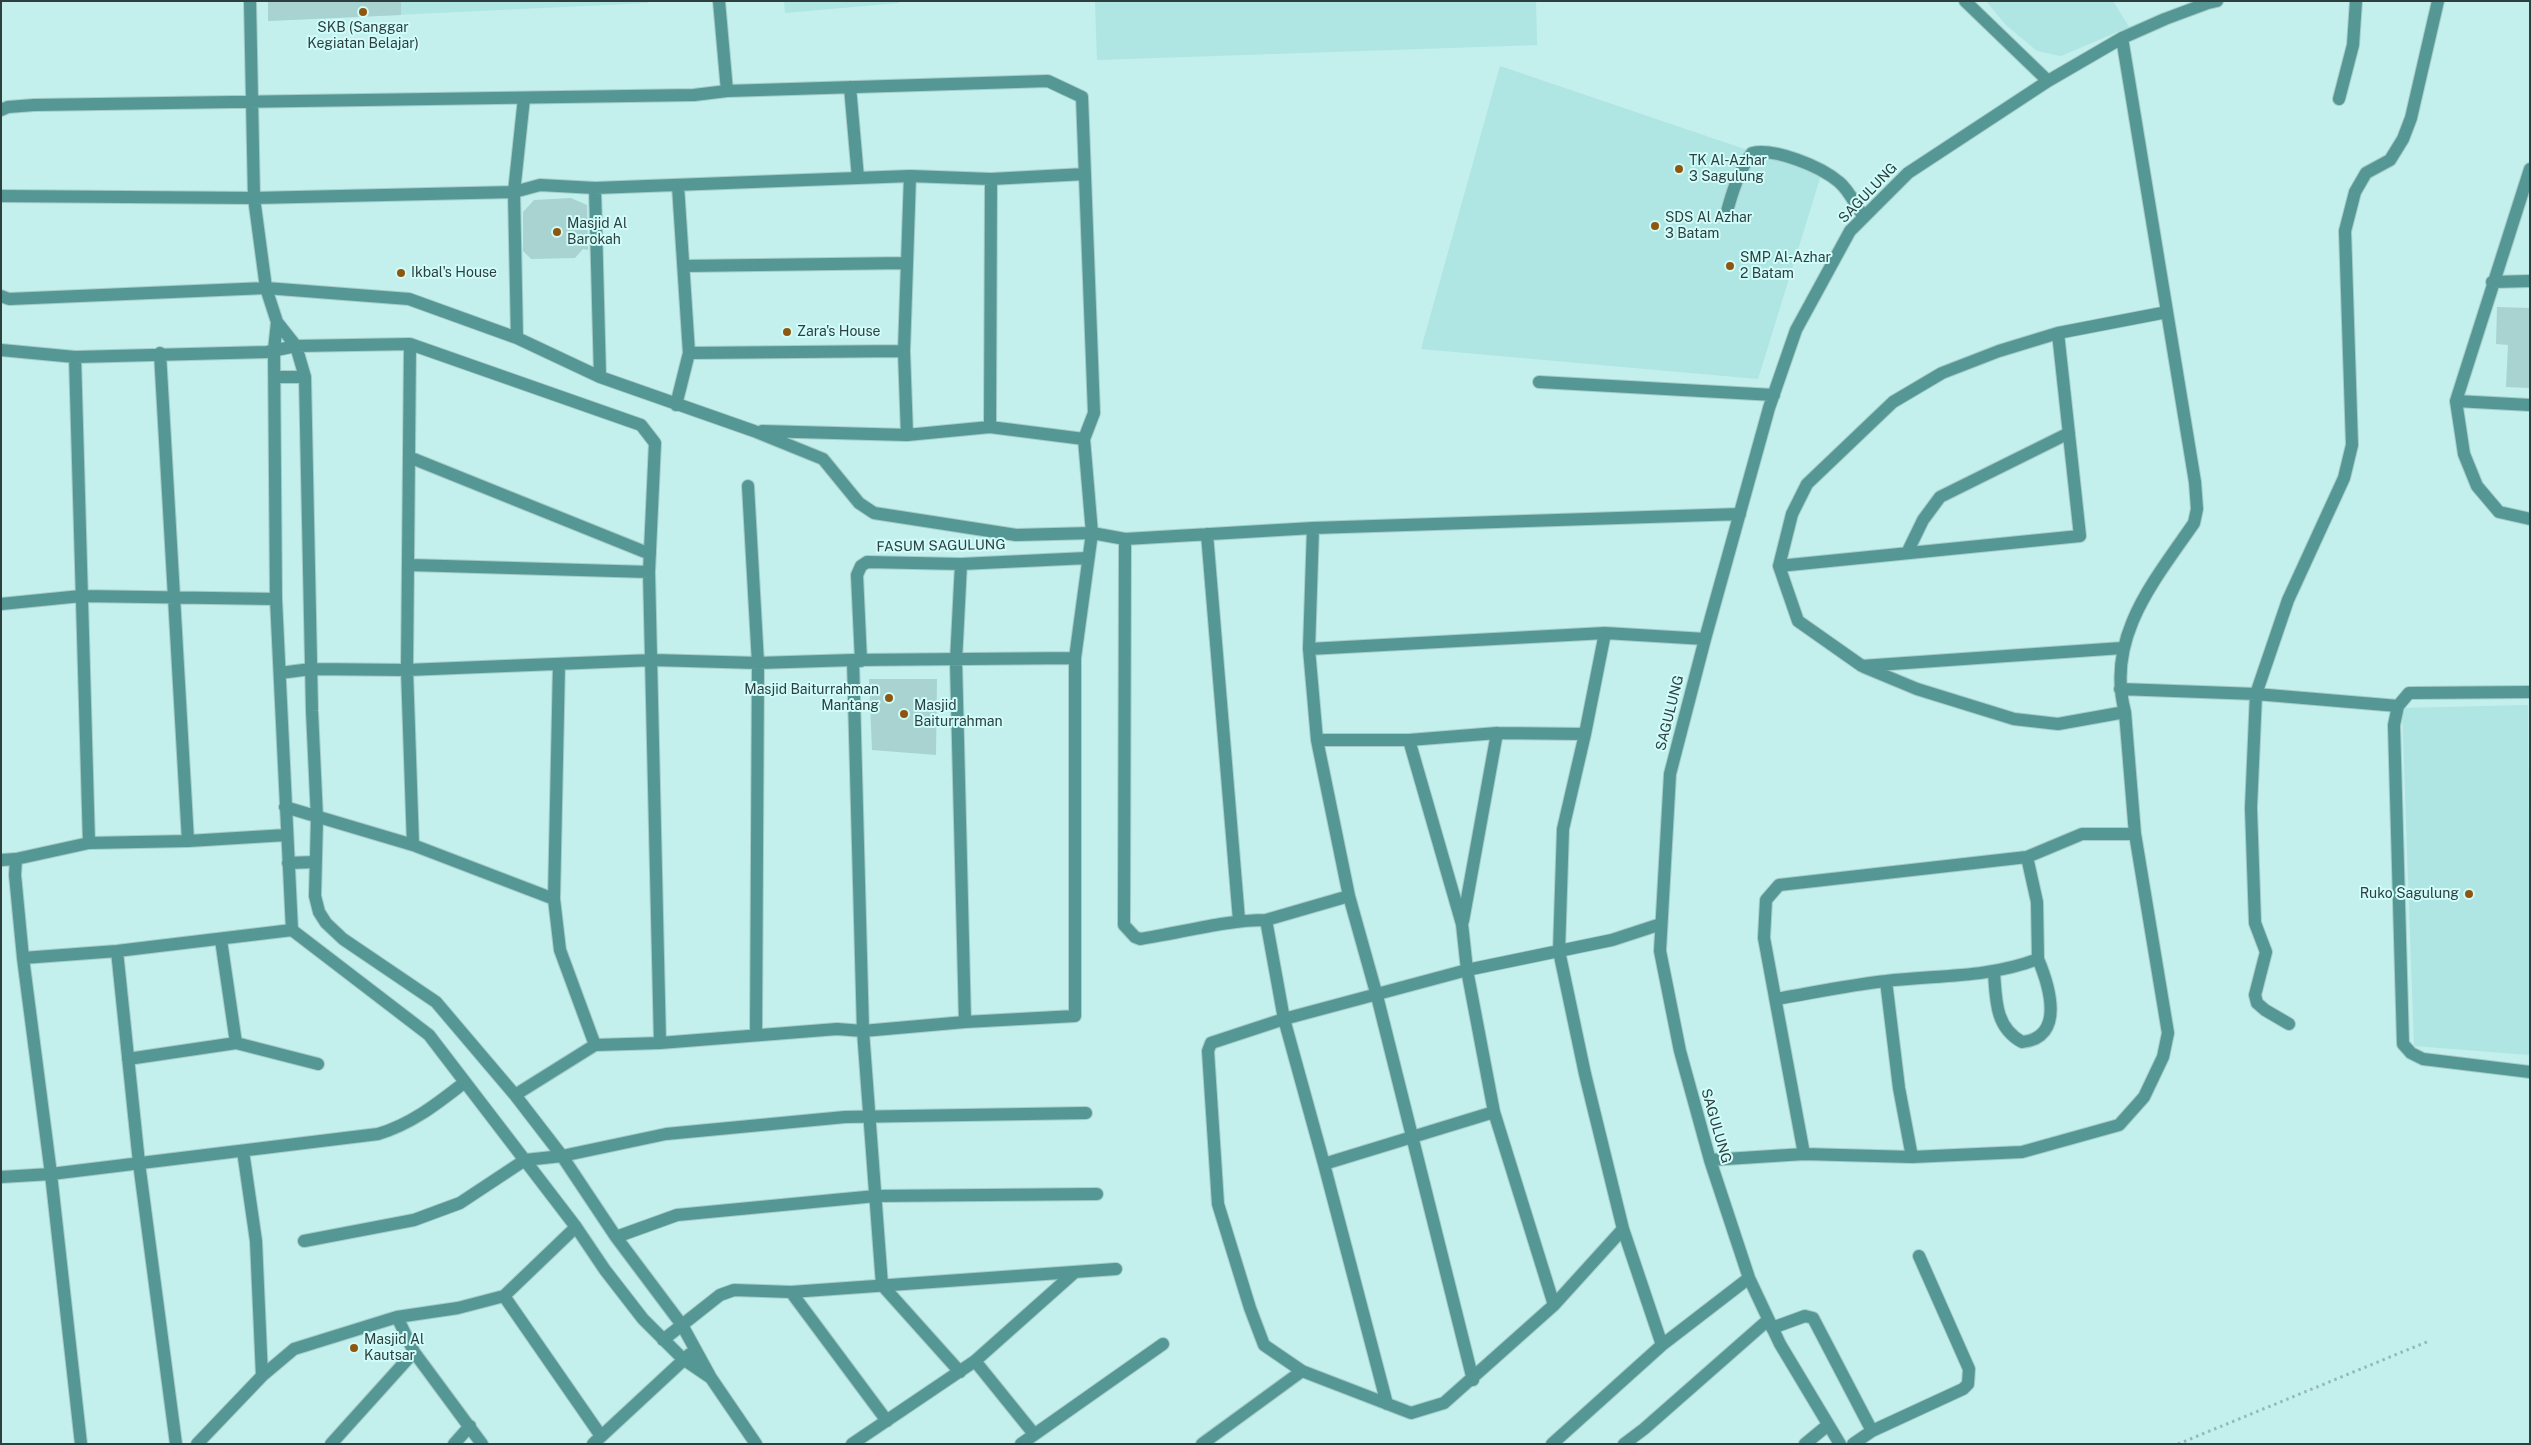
<!DOCTYPE html>
<style>
body{margin:0}
#map{position:relative;width:2531px;height:1445px;overflow:hidden;background:#c3efec;font-family:"Public Sans",sans-serif}
canvas{display:block}
.frame{position:absolute;inset:0;border:2px solid #2d3f3e;pointer-events:none}
</style>
<div id="map">
<canvas width="2531" height="1445"></canvas>
<div class="frame"></div>
</div>
<script>
const ctx = document.querySelector('canvas').getContext('2d');
ctx.lineJoin = 'round';
function paint(path, color) { ctx.fillStyle = color; ctx.fill(path, 'evenodd'); }
function trace(path, color, width, dash) { ctx.strokeStyle = color; ctx.lineWidth = width; ctx.lineCap = dash ? 'butt' : 'round'; ctx.setLineDash(dash || []); ctx.stroke(path); }
function label(font, color, halo, rows, align = 'center') {
  ctx.font = font + ' "Public Sans",sans-serif'; ctx.lineWidth = 4; ctx.setLineDash([]); ctx.textBaseline = 'middle'; ctx.strokeStyle = halo; ctx.fillStyle = color; for (const [text, x, y, turn = 0] of rows) {
    ctx.save(); ctx.translate(x, y); ctx.rotate((+turn || 0) * Math.PI / 180); ctx.textAlign = isNaN(turn) ? turn : align; if (halo) ctx.strokeText(text, 0, 0); ctx.fillText(text, 0, 0); ctx.restore();
  }
}
const built = new Path2D(`
 M268,1H648V3L268,21Z
 M784,1H899V3L785,13Z
 M1095,1H1536L1537,45L1097,60Z
 M1986,1H2113L2129,27L2061,56L2037,51L2006,25Z
 M1500,66L1821,175L1758,379L1421,349Z
 M2528,705L2530,1055L2414,1046L2402,708Z`);
const building = new Path2D(`
 M268,1H401V15L268,21Z
 M571,198L587,205L588,250L583,249L575,258L531,259L523,251V212L534,200Z
 M2497,307L2530,308V388L2506,387L2508,345L2496,344Z
 M869,679H937L936,755L872,750Z`);
const path = new Path2D(`
 M2178,1444L2429,1341`);
const minor = new Path2D(`
 M250,1L254,198L266,288L277,322L296,346L305,377L312,711L317,818L315,896L319,912L326,923L343,939L436,1002L515,1095L562,1156L616,1237L682,1325L711,1378L756,1444
 M719,1L727,91
 M1965,1L2048,81
 M850,87L858,178
 M2339,99L2353,45L2356,1
 M1,110L8,107L34,105L694,95L727,91L1048,81L1082,97L1094,413L1084,439L1092,533L1125,539L1313,528L1740,514
 M2530,169L2456,401L2464,454L2477,486L2499,512L2530,519
 M595,188L600,377
 M1,196L254,198L514,192L540,185L595,188L910,176L991,179L1085,174
 M1726,215C1732,193 1738,172 1752,153C1775,148 1820,166 1839,182C1849,190 1856,206 1864,217
 M684,266L906,263
 M2492,282L2530,281
 M1,296L9,299L266,288L409,299L517,338L600,377L754,431L823,459L859,503L874,513L1016,535L1092,533L1075,658V1016L965,1022L863,1031L837,1029L660,1043L595,1045L515,1095
 M277,322L274,350L276,599L292,930L429,1035L576,1227L605,1270L643,1319L683,1359L711,1378
 M517,338L514,192L524,98
 M410,344L407,670L413,845
 M1,350L75,357L267,352L296,346L410,344L641,425L655,443L649,572L660,1043
 M160,353L188,841
 M689,353L904,351
 M75,357L89,843
 M275,377H305
 M1539,382L1774,395
 M2456,401L2530,405
 M676,405L689,353L678,186
 M990,427L991,179
 M762,431L907,435L990,427L1084,439
 M907,435L904,351L910,176
 M409,457L650,554
 M748,486L758,663L756,1035
 M1207,534L1239,920
 M1125,539L1124,925L1135,937L1140,939C1181,933 1225,920 1266,920L1284,1019L1324,1164L1387,1404
 M1907,553L1923,520L1940,497L2069,433
 M961,564L956,661L965,1022
 M410,565L649,572
 M1779,566L2080,536L2058,333
 M1,604L81,596L276,599
 M2122,648L1862,666L1798,621L1779,566L1792,514L1807,484L1893,402L1942,373L1999,351L2058,333L2167,312
 M1309,649L1605,633L1705,639
 M853,660L863,1031L882,1285L960,1372
 M861,661L857,575L861,566L867,562L961,564L1087,558
 M559,664L554,899L560,950L595,1045
 M1864,667L1917,689L2014,719L2058,724L2125,712
 M280,673L311,669L407,670L653,660L758,663L853,660L1075,658
 M2120,689L2256,694L2398,706
 M2530,692L2409,693L2398,706L2394,725L2403,1044L2411,1053L2423,1059L2530,1072
 M1585,734L1563,829L1559,951L1585,1074L1623,1229L1554,1305L1444,1403L1411,1413L1302,1371L1264,1345L1250,1308L1218,1204L1208,1051L1211,1043L1284,1019L1467,970L1612,940L1661,924
 M1317,740H1409
 M285,807L413,845L554,899
 M16,859L15,875L23,958L51,1174L81,1444
 M1,860L16,859L89,843L188,841L286,835
 M288,863L315,862
 M1349,896L1377,996L1473,1380
 M1266,920L1349,896L1317,740L1309,649L1313,528
 M1463,921L1497,733
 M117,951L139,1163L176,1444
 M23,958L117,951L292,930
 M1994,972C1996,1000 1995,1027 2022,1042C2066,1038 2049,985 2038,959
 M1886,981L1899,1088L1912,1157
 M1776,999C1812,993 1849,985 1886,981C1938,975 1988,978 2038,959L2037,902L2027,857
 M2289,1024L2265,1010L2257,1003L2255,995L2266,952L2255,923L2251,808L2256,694L2288,600L2344,478L2352,445L2345,231L2355,192L2366,173L2390,160L2403,139L2411,118L2438,1
 M236,1043L318,1064
 M128,1059L236,1043L221,940
 M243,1151L256,1241L262,1376
 M1804,1154L1764,938L1766,900L1779,885L2027,857L2082,834H2135
 M1710,1160L1804,1154L1912,1157L2022,1152L2119,1125L2144,1097L2163,1057L2168,1033L2135,834L2125,712C2105,638 2154,581 2194,523L2197,509L2195,482L2122,38
 M1324,1164L1494,1112
 M1,1177L51,1174L378,1134C412,1124 438,1103 465,1082
 M1623,1229L1662,1345
 M616,1237L677,1215L876,1196L1097,1194
 M304,1241L414,1220L460,1203L525,1160L562,1156L666,1134L845,1117L1086,1113
 M791,1292L887,1421
 M504,1296L601,1436
 M1554,1305L1494,1112L1467,970L1462,924L1409,740L1497,733L1585,734L1605,633
 M397,1317L414,1352L482,1444
 M1772,1328L1805,1316L1813,1318L1872,1431L1963,1389L1968,1384L1969,1369L1919,1256
 M663,1340L720,1295L734,1290L791,1292L1116,1269
 M975,1361L1034,1434
 M197,1444L262,1376L294,1349L397,1317L458,1308L504,1296L576,1227
 M331,1444L414,1352
 M454,1444L470,1426
 M593,1444L690,1354
 M852,1444L975,1361L1075,1272
 M1021,1444L1163,1344
 M1202,1444L1302,1371
 M1552,1444L1662,1345L1749,1278
 M1624,1444L1644,1429L1768,1320
 M1805,1444L1828,1425
 M1840,1444L1780,1344L1749,1278L1710,1160L1680,1051L1660,951L1670,774L1705,639L1769,408L1796,330L1850,231L1908,173L2048,81L2122,38L2165,19L2208,3L2217,1
 M1853,1444L1872,1431`);
const markers = [
 [363,12,5,"#8f570e"],
 [1679,169,5,"#8f570e"],
 [1655,226,5,"#8f570e"],
 [557,232,5,"#8f570e"],
 [1730,266,5,"#8f570e"],
 [401,273,5,"#8f570e"],
 [787,332,5,"#8f570e"],
 [889,698,5,"#8f570e"],
 [904,714,5,"#8f570e"],
 [2469,894,5,"#8f570e"],
 [354,1348,5,"#8f570e"]
];
const poiNames = [
 ["SKB (Sanggar",363,28,"center"],
 ["Kegiatan Belajar)",363,44,"center"],
 ["TK Al-Azhar",1689,161],
 ["3 Sagulung",1689,177],
 ["SDS Al Azhar",1665,218],
 ["3 Batam",1665,234],
 ["Masjid Al",567,224],
 ["Barokah",567,240],
 ["SMP Al-Azhar",1740,258],
 ["2 Batam",1740,274],
 ["Ikbal's House",411,273],
 ["Zara's House",797,332],
 ["Masjid Baiturrahman",879,690,"right"],
 ["Mantang",879,706,"right"],
 ["Masjid",914,706],
 ["Baiturrahman",914,722],
 ["Ruko Sagulung",2459,894,"right"],
 ["Masjid Al",364,1340],
 ["Kautsar",364,1356]
];
const streetNames = [
 ["SAGULUNG",1868,193,-46],
 ["FASUM SAGULUNG",941,546,-1],
 ["SAGULUNG",1670,713,-76],
 ["SAGULUNG",1716,1126,74]
];
paint(built, '#afe5e2');
paint(building, '#a8d3d1');
trace(minor, '#a5ccc9', 14);
trace(path, '#95b9b6', 3, [2.5, 4]);
trace(minor, '#559794', 12);
for (const [x, y, r, color] of markers) { const dot = new Path2D(); dot.arc(x, y, r, 0, 2 * Math.PI); ctx.fillStyle = color; ctx.fill(dot); trace(dot, '#d0fcfa', 2); }
label('14px', '#2d3f3e', '#d0fcfa', poiNames, 'left');
label('14px', '#2d3f3e', '#d0fcfa', streetNames);
</script>
